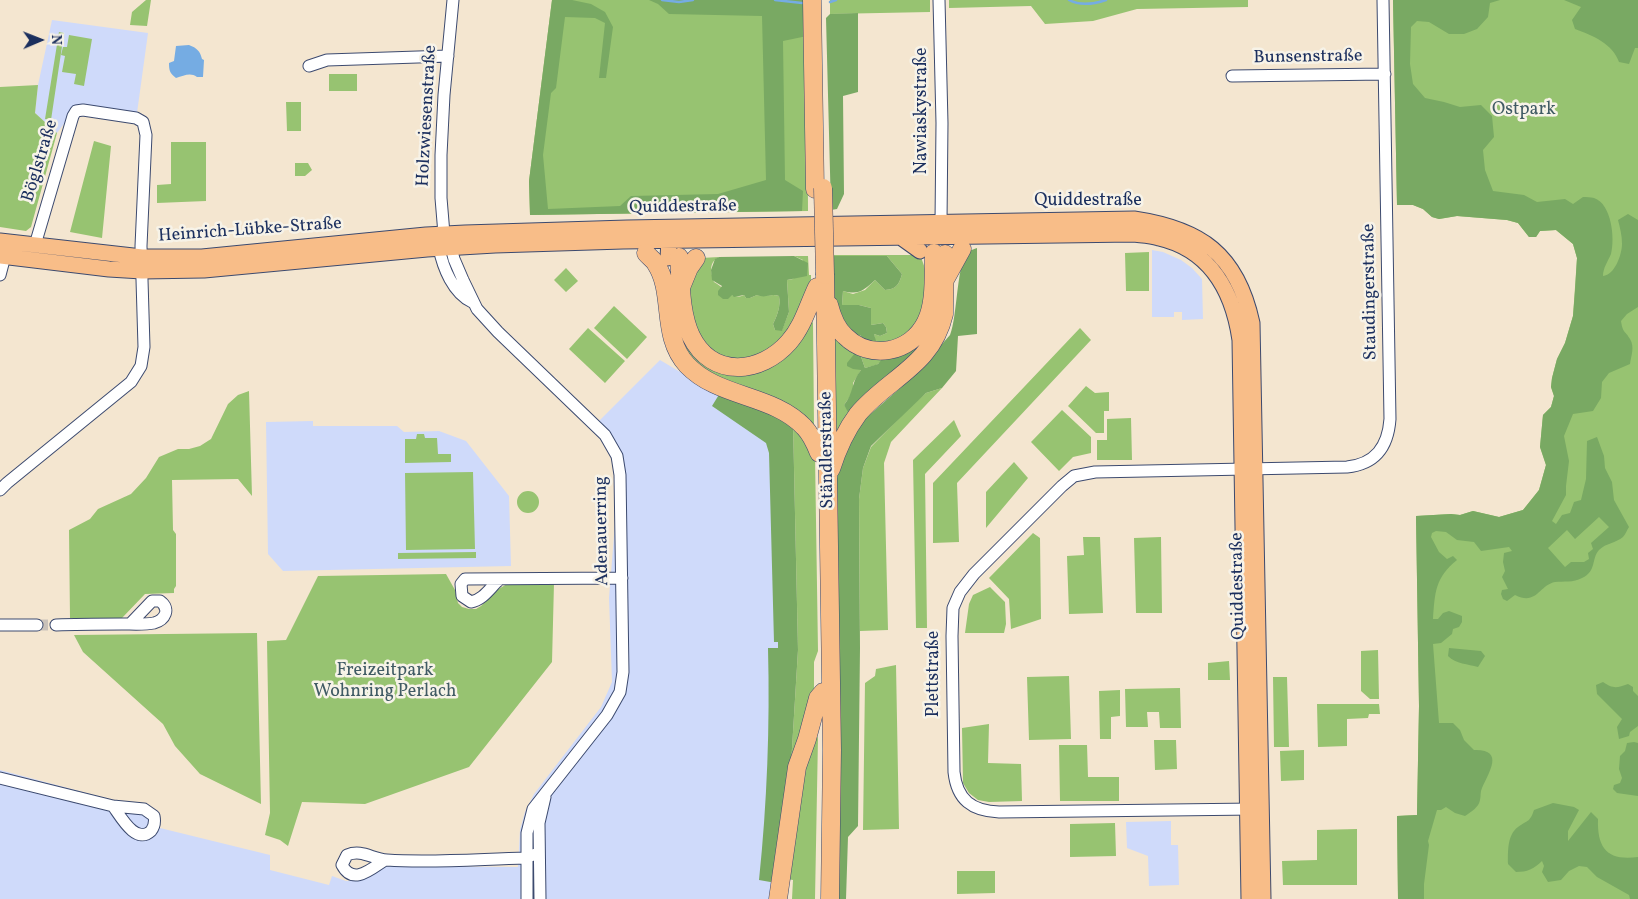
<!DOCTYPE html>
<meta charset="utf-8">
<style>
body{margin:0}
#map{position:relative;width:1638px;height:899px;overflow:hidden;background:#f4e6d0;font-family:Vollkorn,serif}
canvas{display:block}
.north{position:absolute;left:15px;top:15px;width:50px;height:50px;-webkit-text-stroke:4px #f7f3e8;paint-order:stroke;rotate:89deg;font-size:14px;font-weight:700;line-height:20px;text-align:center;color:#1b2f5e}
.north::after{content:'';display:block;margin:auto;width:18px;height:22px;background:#1b2f5e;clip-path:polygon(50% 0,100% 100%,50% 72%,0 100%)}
</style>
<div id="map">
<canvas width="1638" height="899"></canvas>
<div class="north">N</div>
</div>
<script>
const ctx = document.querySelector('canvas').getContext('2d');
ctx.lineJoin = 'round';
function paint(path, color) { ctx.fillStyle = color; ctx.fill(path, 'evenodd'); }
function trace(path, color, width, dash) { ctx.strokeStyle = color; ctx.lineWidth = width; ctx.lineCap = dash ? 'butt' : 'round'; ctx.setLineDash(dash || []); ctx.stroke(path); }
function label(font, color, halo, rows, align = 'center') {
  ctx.font = font + ' Vollkorn,serif'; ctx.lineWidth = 5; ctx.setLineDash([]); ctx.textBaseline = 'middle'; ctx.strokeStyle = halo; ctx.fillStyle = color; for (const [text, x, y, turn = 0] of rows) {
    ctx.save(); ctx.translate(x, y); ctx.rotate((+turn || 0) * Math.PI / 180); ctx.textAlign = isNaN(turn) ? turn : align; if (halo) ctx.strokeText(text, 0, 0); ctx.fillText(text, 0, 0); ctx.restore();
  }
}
const built = new Path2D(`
 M52,20L148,33L137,113L78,105L57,133L35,113L38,85Z
 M1152,250L1163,252L1181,260L1192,268L1202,279L1203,319L1182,320V312H1174V317H1152Z
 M660,360L692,379L793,422L774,899H0V770L135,806L158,821L160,828L270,855V870L329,885L332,876L346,881L361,880L373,875L380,867L392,866L518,867L520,830L525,812L534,794L601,707L612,682L609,598L619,474L612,446L595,425Z
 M313,421V426H397L404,432L439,431L466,441L509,496L511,566L283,571L268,554L266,422Z
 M1171,821V845H1178L1179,885L1149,886L1148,856L1127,848L1126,822Z`);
const green = new Path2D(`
 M146,0H151L147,26L130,25L132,12Z
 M552,0H807L808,211L530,215L529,181Z
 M830,0H930V12L830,14Z
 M949,0H1248V7L1137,9L1093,21L1045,24L1031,6L949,8Z
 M1393,0H1638V899H1398L1397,816L1417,815L1419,706L1416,516L1451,514L1460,515L1473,511L1499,517L1523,510L1539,490L1546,465L1540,447L1543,415L1551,407L1554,396L1551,387L1552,378L1557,359L1565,343L1573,316L1577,258L1573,244L1556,230L1540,231L1536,237H1529L1518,223L1507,220L1457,216L1439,219L1432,217L1423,209L1413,205H1397Z
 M59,32L64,33L51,120L45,119Z
 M69,35L92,39L84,86L74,84L76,74L62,72L65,56L61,55L63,47H67Z
 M329,74H357V91H329Z
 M38,85L35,113L57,133L31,227L26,231L0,227V87Z
 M286,102H301V131H287Z
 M94,141L111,146L102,238L70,232Z
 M171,142H206V201L157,203V185L171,184Z
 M295,163H308L312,170L305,176H295Z
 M1149,252V291H1126L1125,253Z
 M832,255H920C958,343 852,381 833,309C829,291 833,273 832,255ZM887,256L902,274C899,285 896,289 885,290L875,280L865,290L853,294L843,291L842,305H859L871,308V325L883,323L886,327L887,333L880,336L874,334L875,341L867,344L860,335H851C829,308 833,290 834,257Z
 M794,256H808L809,275H811V285L802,318L761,358L722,359L698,338L690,304L689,281L701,258L719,257C708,263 711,272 714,282C725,288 732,301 744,295L746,298H750L757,295C766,298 771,293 779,296C781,306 777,316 773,324L775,330H782L789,312L787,280L793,279L803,260Z
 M671,258L678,326L683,340L733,373L813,322L814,426L724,383L686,355L671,303Z
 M566,268L578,281L566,292L554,280Z
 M614,306L647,337L627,359L594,328Z
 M588,328L625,361L605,383L569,349Z
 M1080,328L1091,340L957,483L959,542L933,543V483Z
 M831,336L848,347L929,340L835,438ZM860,354L865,368L876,365L881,362L848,410L844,405L853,392V383L861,370Z
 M1086,386L1095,393L1109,392V411H1104V433H1096L1068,406Z
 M942,388L891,442L884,463L888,630L860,631L859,499L863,468L871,447L912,405L926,393Z
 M249,391L252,496L238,479L172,480L173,530L176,534V586L174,589V593L145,594L122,618H70L69,530L90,519L98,509L131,494L146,478L159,457L178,449H189L200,446L211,439L228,404L238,395Z
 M1062,410L1091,437V453L1073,457L1059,471L1031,442Z
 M1131,418L1132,460H1097V440H1107V419Z
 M954,420L961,436L925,474L927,628H916L913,460Z
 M793,422L815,455L818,651L814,662V693L791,765L798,650Z
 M417,434H424L425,438H437L438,454H451V462L405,463V439H416Z
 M1014,462L1028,478L986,528V492Z
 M473,472L475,549L406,550L405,473Z
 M517 502a11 11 0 1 1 22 0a11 11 0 1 1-22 0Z
 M1033,533L1040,538L1041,619L1011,629L1009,599L989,578Z
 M1083,537H1100L1103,613L1069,614L1067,556L1084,555Z
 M1161,537L1162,613H1136L1134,538Z
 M476,552V558L398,559V553Z
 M446,574L455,590L458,603L462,607L469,609H476L481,606L497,590L507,584L554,583L552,662L469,767L365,804L302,802L288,846L280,840L265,835L270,813L267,641L286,640L318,576Z
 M990,587L1005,602L1006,624L1004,633H965L969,604L973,595Z
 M257,633L261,804L200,774L175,746L163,724L83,652L74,635Z
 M1378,650L1379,699H1370L1361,691V651Z
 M1229,661L1230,680H1208V663Z
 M896,665L899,829L863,830L865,683L875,676L876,669Z
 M1069,676L1071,739L1029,740L1027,677Z
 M1273,677H1287L1289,747H1274Z
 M1180,688L1181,728H1160L1159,712H1147L1148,727H1126L1125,689Z
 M1120,690V716L1111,717V739H1100L1099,691Z
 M1317,704H1379L1380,714H1369L1368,718L1347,719V746L1318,747Z
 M989,724L988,763L1021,764L1022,801L989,802L978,800L969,793L963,783L962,728Z
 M818,737L815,899H792L793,880L787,879L798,789L815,739Z
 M1154,740H1176L1177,769L1155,770Z
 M1087,745L1088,777H1119V801H1060L1059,745Z
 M1304,750V780L1281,781L1280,751Z
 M1115,823L1116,856L1070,857V824Z
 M1357,829V885H1283L1282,861L1317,860V830Z
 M957,871H995V893L957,894Z`);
const forest = new Path2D(`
 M552,0H572L591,4L605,12L613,27L606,78H599L605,23L595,18L565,17L556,88L551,93L543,155L548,209L620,206L631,196L718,194L766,180L762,16L669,14L658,4L649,0H807V36L783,41L785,180L803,191L802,211L530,215L529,181Z
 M1393,0H1500L1490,3L1488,17L1477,29L1464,34H1449L1429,22L1417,21L1411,27L1410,64L1413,84L1425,98L1444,102L1460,107L1481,105L1492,116L1494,137L1483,150L1485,170L1493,191L1524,195L1537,202L1565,199L1573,204L1583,197C1586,197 1591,197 1594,198C1612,204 1615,239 1611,254C1608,261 1603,268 1603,276C1615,275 1622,254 1622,244C1622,235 1620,228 1618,220L1628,214L1638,220V307L1627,314L1621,321C1623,334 1625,330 1630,339C1635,347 1631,356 1630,364L1609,373L1602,382L1601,398L1593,411L1573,414L1564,436L1569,461L1566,486V495L1552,521L1556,524L1562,515L1570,513L1574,502L1581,500L1586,479L1587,441L1597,437L1604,456L1605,468L1612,482L1614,500L1629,527C1627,530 1625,535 1623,537C1616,543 1606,543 1599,550C1591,559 1597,571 1582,578C1573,583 1564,581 1555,582C1539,585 1537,606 1515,595L1507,601L1503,599L1501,594L1502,590L1508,589L1502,577L1505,571L1503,562L1504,553L1512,551L1509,547L1481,551L1474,542L1457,540L1446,532L1436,531L1432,533L1431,537L1439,552L1447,559L1453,556L1457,560C1435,578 1435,592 1433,619H1438L1443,613L1449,611L1462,616V622L1459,627L1453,629L1452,634L1441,643L1433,644L1439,723H1453L1460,730L1464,740L1474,750C1505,749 1489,772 1482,788C1480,792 1481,796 1480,800C1479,807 1471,812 1465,816L1455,813L1446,807L1441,810H1437L1428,841L1429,845L1424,884V899H1398L1397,816L1417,815L1419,706L1416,516L1451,514L1460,515L1473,511L1499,517L1523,510L1539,490L1546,465L1540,447L1543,415L1551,407L1554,396L1551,387L1552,378L1557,359L1565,343L1573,316L1575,291L1577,258L1573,244L1556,230L1540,231L1536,237H1529L1518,223L1507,220L1457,216L1439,219L1432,217L1423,209L1413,205H1397ZM1599,517L1609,527L1591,543L1593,549L1588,553L1589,559L1584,562H1571L1565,567L1548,548L1567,530L1575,539Z
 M1564,0H1638V48H1635L1629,64L1619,62C1613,44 1592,35 1575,29L1572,20L1581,7Z
 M858,13V92L843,96L844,194L837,209L831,210L826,18L830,14Z
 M977,248V334L958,336L956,371L942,388L926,393L871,446L863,468L859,499L860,648L858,826L848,837L846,899H836V486L838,471L859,424L914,376L950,335C958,316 956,261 969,251C972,250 974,249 977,248Z
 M794,256L808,263L807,276L787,280L789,312L782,331L775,330L773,324C777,316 781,306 779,296C771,293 766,299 757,295L750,298H746L744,295L734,297L732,295L728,299H723L718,295V291L722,286L712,280L711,270L715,259L719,257Z
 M834,256H887L902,274C899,285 896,289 885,290L875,280C863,291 859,295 843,291L842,305H859L871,308V325L883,323L886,327L887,333L880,336L874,334L876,341L867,344L860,335H851C829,308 833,289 834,256Z
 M915,347L917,349L918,352L851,412H848L844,405C854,393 851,382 861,370L853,369L847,366V363L855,353L860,354L865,368L878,364L883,358Z
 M720,393L793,422L798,650L791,765L776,883L759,880C767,803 770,726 768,648H778V642H774L769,453L766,443L712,406Z
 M1449,648L1481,651L1485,656L1478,667C1468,664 1456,664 1448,656Z
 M1603,682C1613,689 1617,688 1628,684L1633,687V691L1638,696V726L1630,732L1629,736L1619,739L1617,727L1622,719L1597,694L1596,685Z
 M1634,742L1638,743V796L1617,793L1613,789L1614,785L1620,783L1622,778L1619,769L1620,756L1625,751L1627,743Z
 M1553,803L1574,807L1579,810L1568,831V841L1591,812L1598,819C1597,849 1608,861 1638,857V899H1630L1629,895L1597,877L1587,867L1579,866L1569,871L1561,880L1548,882L1542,872L1544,866L1542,861C1534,869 1527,872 1516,872L1508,864C1508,852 1507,835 1518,827C1528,820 1530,822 1534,810Z`);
const water = new Path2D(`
 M189,45C197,48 200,51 202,59L204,60L203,77H197C190,72 184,76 176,78C170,73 169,71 169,63L174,61L176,46Z`);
const stream = new Path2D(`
 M662,0L679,2L693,0
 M775,0L802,3
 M1069,0C1080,6 1094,4 1106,0
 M830,2L836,0`);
const minorTunnel = new Path2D(`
 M37,625H56`);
const minor = new Path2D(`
 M453,0L444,95L441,155V198L444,234L451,247L454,259L463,280L477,309L498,332L605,435L617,456L620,475L623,672L620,692L607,715L533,809L527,833V899
 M939,0L942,123L941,222
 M309,66L327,60L448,56
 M1232,76L1385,74
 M442,241L439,248C443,268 453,293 472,302
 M0,275L5,256
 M0,490L7,483L131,382L141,366L144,347L141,246L146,135L143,122L136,118L83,110L76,111L73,116L35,245
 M499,580C490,588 483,600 471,602L462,596L461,584L465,579L622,578
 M0,625H37
 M56,625C78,624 100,624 122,624C132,624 144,625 154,623C165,620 171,609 160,601H152L130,624
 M0,778L113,806L144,809L154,816C155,821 155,826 151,831C136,845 121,817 113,806
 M1255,809L999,812C972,811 957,800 954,772L952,636L953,608L960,592L974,574L1062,486L1074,476L1095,472L1347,467C1375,464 1388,447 1390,419L1383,0
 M385,860C371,869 353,886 342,865L347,855C362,849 372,859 387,860C433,863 480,859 526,858L538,853
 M540,899L539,823L545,797`);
const major = new Path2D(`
 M899,236L920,251
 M0,241L142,257H202L426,235L465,233L627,228L1134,219C1201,229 1237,254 1252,323L1263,899
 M0,256L109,269L142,271L204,270L427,249L495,245L623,241L1133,234C1141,235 1151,235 1159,238C1211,250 1233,292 1240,340L1249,899
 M668,258L669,240L672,231`);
const highway = new Path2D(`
 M812,0L815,189
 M646,253C649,257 654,260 656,264C675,293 660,336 687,365C718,398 773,394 804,427C811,434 815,443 819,453
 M679,257C681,283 680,312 691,336C712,379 761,374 789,342C803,326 808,306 817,287
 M825,275L832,750L830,899
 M946,278L962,249
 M682,285L689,268L696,258
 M829,305C832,317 836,328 845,336C870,361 911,353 926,322C936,301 933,275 934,253
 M831,469C837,450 846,430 858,414C888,378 932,366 944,314L945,254
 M778,899L797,767L807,739L818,698L823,692`);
const highwayBridge = new Path2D(`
 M823,188L825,275`);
const streetNames = [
 ["Bunsenstraße",1308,58,-1],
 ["Nawiaskystraße",923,111,-90],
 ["Holzwiesenstraße",428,116,-87],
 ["Böglstraße",41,161,-73],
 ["Quiddestraße",1088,202],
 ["Quiddestraße",683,208,-1],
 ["Heinrich-Lübke-Straße",250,231,-4],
 ["Staudingerstraße",1371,292,-91],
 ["Ständlerstraße",828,450,-91],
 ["Adenauerring",603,531,-91],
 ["Quiddestraße",1239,586,-91],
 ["Plettstraße",935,674,-90]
];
const parkNames = [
 ["Ostpark",1524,111],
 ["Freizeitpark",385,672],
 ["Wohnring Perlach",385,693]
];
paint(built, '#cfdafa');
paint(green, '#97c371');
paint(forest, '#79a963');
paint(water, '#75ace3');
trace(stream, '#75ace3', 2.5);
trace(minorTunnel, '#c9c1b9', 11, [11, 5.5]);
trace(minor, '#3c4a6f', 13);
trace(major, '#3c4a6f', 17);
trace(highway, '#3c4a6f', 19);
trace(minor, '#fff', 11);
trace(major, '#f8bd88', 15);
trace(highway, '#f8bd88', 18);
trace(highwayBridge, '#3c4a6f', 19, []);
trace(highwayBridge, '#f8bd88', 18);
label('18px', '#1b2f5e', '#f7f3e8', streetNames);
label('18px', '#405b64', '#f7f3e8', parkNames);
</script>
